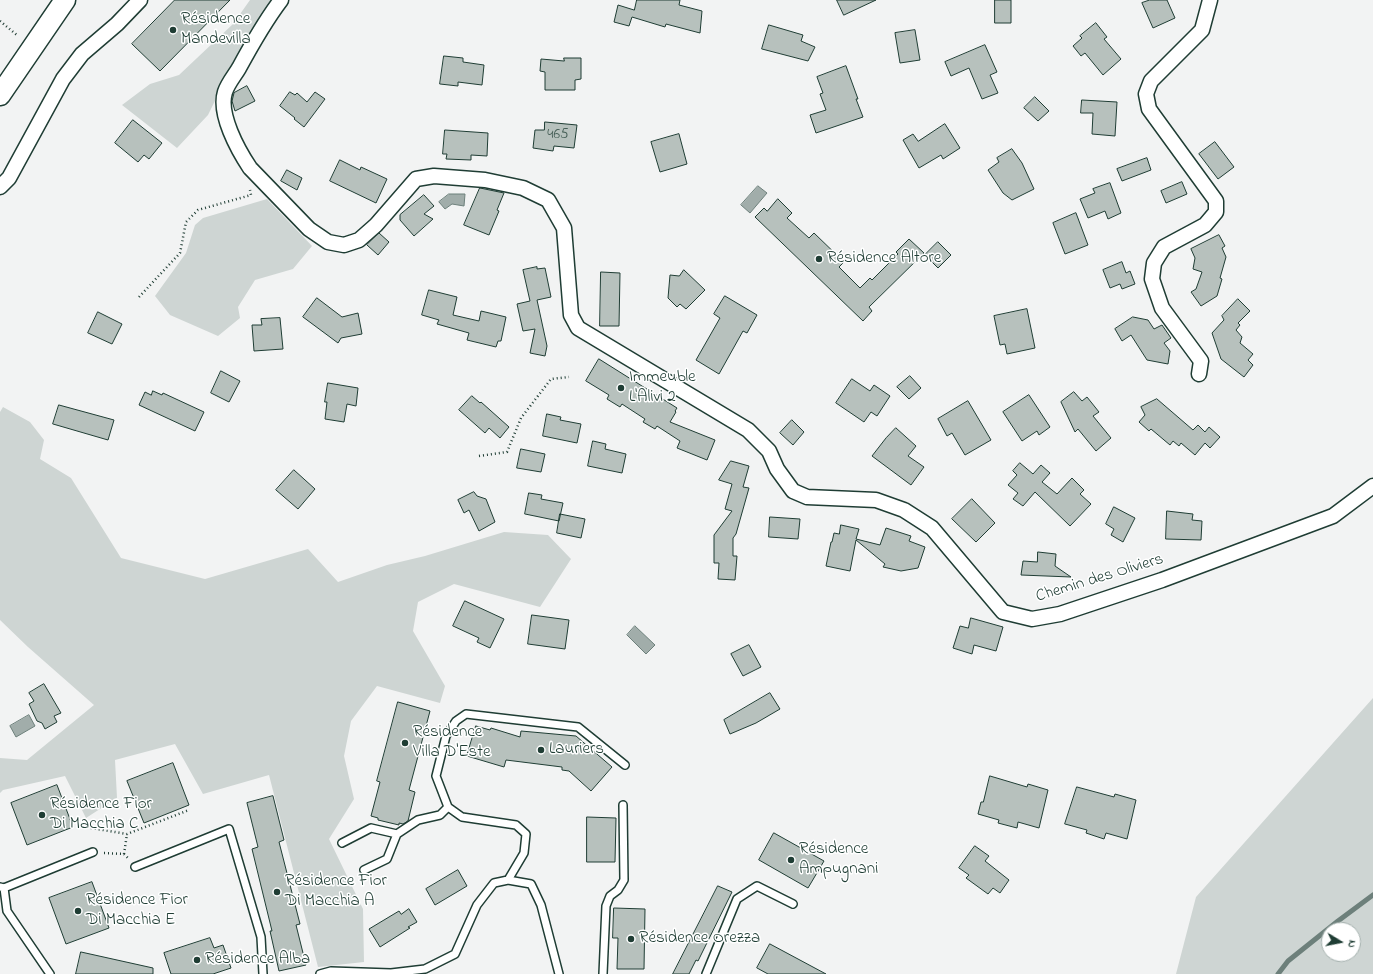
<!DOCTYPE html>
<meta charset="utf-8">
<style>
body{margin:0}
#map{position:relative;width:1373px;height:974px;overflow:hidden;background:#f2f3f3;font-family:"Indie Flower",sans-serif}
canvas{display:block}
.north{position:absolute;left:1321px;top:922px;width:40px;height:40px;box-sizing:border-box;background:#fff;border:1px solid #a5b1ae;border-radius:50%;rotate:100deg;font-size:11px;font-weight:700;line-height:16px;text-align:center;color:#1f3d34}
.north::after{content:'';display:block;margin:auto;width:14px;height:18px;background:#1f3d34;clip-path:polygon(50% 0,100% 100%,50% 72%,0 100%)}
</style>
<div id="map">
<canvas width="1373" height="974"></canvas>
<div class="north">N</div>
</div>
<script>
const ctx = document.querySelector('canvas').getContext('2d');
ctx.lineJoin = 'round';
function paint(path, color) { ctx.fillStyle = color; ctx.fill(path, 'evenodd'); }
function trace(path, color, width, dash) { ctx.strokeStyle = color; ctx.lineWidth = width; ctx.lineCap = dash ? 'butt' : 'round'; ctx.setLineDash(dash || []); ctx.stroke(path); }
function label(font, color, halo, rows, align = 'center') {
  ctx.font = font + ' "Indie Flower",sans-serif'; ctx.lineWidth = 3; ctx.setLineDash([]); ctx.textBaseline = 'middle'; ctx.strokeStyle = halo; ctx.fillStyle = color; for (const [text, x, y, turn = 0] of rows) {
    ctx.save(); ctx.translate(x, y); ctx.rotate((+turn || 0) * Math.PI / 180); ctx.textAlign = isNaN(turn) ? turn : align; if (halo) ctx.strokeText(text, 0, 0); ctx.fillText(text, 0, 0); ctx.restore();
  }
}
const green = new Path2D(`
 M250,0H273L235,60L208,115L177,148L122,105L150,84L179,75L233,24Z
 M267,199L312,246L293,269L255,280L238,307L240,318L218,336L170,315L155,296L186,253L195,225L203,218Z
 M3,407L30,422L44,440L40,459L71,478L121,558L205,579L308,549L338,582L387,565L425,556L504,532L548,535L571,559L540,607L454,584L418,602L413,631L445,686L440,703L377,686L351,721L344,756L354,799L329,839L363,909L364,962L318,967L269,775L203,794L175,744L115,760L117,798L86,818L65,776L3,790L0,793V758L27,760L94,705L28,647L0,620V412Z
 M1373,698V974H1176L1196,897ZM1329,930H1353V954H1329Z`);
const water = new Path2D(`
 M758,186L767,193L750,213L741,205Z
 M449,194H465L464,206L452,204L445,209L439,202Z
 M635,626L655,645L646,654L627,635Z
 M29,715L35,726L16,737L10,726Z`);
const stream = new Path2D(`
 M1278,974L1288,961L1338,921L1373,895`);
const building = new Path2D(`
 M175,0H230L160,71L132,44Z
 M637,0H680L679,5L702,11L700,33L666,24L665,27L632,17L629,26L614,22L618,5L634,10Z
 M837,0H876L844,15Z
 M995,0H1011V23H995Z
 M1150,0H1167L1175,18L1153,28L1142,3Z
 M1096,23L1107,37L1104,39L1121,59L1103,75L1085,53L1081,56L1073,46L1082,38L1080,36Z
 M769,25L803,35L801,41L815,47L808,61L762,49Z
 M915,30L920,60L900,63L895,33Z
 M985,45L997,72L990,75L998,93L982,99L969,68L951,76L945,62Z
 M444,56L463,58V62L484,65L482,85L458,82V86L440,84Z
 M564,58H581V79L575,80V90H545V72L540,71L541,59L564,61Z
 M846,66L858,99H856L863,117L816,133L810,115L826,110L820,94L823,93L817,77Z
 M247,86L255,101L235,111L232,101L234,93Z
 M290,92L295,95L297,93L307,102L315,92L325,99L304,127L294,119L295,118L280,106Z
 M1035,97L1049,111L1038,121L1024,108Z
 M1082,100L1117,102L1115,136L1092,134L1093,113H1081Z
 M133,120L162,143L149,159L144,155L138,162L115,143Z
 M545,122L577,125L574,148L554,146L553,151L533,148L535,130H544Z
 M945,124L960,148L943,159L941,155L919,168L903,140L913,134L918,141Z
 M445,130L488,133L487,156L471,155V160L446,159L447,154H443Z
 M679,134L687,164L660,172L651,142Z
 M1215,142L1234,167L1218,179L1199,154Z
 M1012,149L1022,163L1034,189L1012,200L1003,193L988,170L999,162L997,158Z
 M1147,158L1151,170L1122,181L1117,169Z
 M340,160L360,170L361,167L387,179L376,203L330,181Z
 M287,170L302,178L297,190L281,181Z
 M1182,182L1187,194L1166,203L1161,191Z
 M1110,183L1121,213L1108,219L1105,211L1088,218L1080,199L1095,193L1093,189Z
 M480,188L504,193L497,210L499,211L489,235L464,225Z
 M424,195L434,206L424,214L433,219L414,236L400,220V215Z
 M778,199L792,213L787,218L809,238L814,233L844,262L839,267L860,288L870,278L872,280L898,254L896,252L909,239L924,253L869,307L872,311L863,321L755,217L764,208L767,211Z
 M1076,213L1088,245L1065,254L1053,223Z
 M379,233L389,242L378,255L367,245Z
 M1219,235L1225,246L1222,248L1226,257L1220,278L1222,279L1217,296L1201,306L1191,292L1196,289L1202,272L1193,269L1195,258L1191,249Z
 M938,242L951,255L938,268L925,255Z
 M1122,262L1126,273L1130,271L1135,284L1122,289L1120,284L1110,288L1103,270Z
 M537,267V269L545,268L551,297L537,300L547,346L545,356L530,353L535,329L523,331L517,304L530,301L523,270Z
 M684,270L705,290L686,309L680,304L677,307L668,298L670,275L679,276Z
 M601,272L620,273L619,326H600Z
 M429,290L457,297L453,315L479,321L481,311L506,317L501,341H498L496,347L467,340L469,333L437,324L439,320L422,315Z
 M725,296L757,315L747,333L743,331L719,374L696,360L720,318L714,314Z
 M317,298L342,317L358,313L362,334L341,338L338,343L303,317Z
 M1238,299L1250,311L1238,323L1240,325L1236,330L1242,337L1240,343L1253,354L1248,360L1253,365L1244,377L1221,359L1212,333L1224,320L1222,316Z
 M1027,309L1035,348L1007,354L1005,344L1000,345L994,316Z
 M98,312L122,324L112,344L88,333Z
 M1133,317L1148,320L1154,329L1162,325L1171,338L1164,343L1170,351L1168,364L1147,360L1131,335L1122,341L1115,329Z
 M280,318L283,349L254,351L252,325H262L261,319Z
 M599,359L677,408L675,411L676,412L670,422L715,440L707,460L677,448L680,441L657,426L655,429L643,422L645,419L622,404L620,407L607,399L609,395L586,381Z
 M221,371L240,381L229,402L211,393Z
 M910,376L921,388L909,399L897,387Z
 M852,379L870,391L874,385L890,396L877,416L871,412L864,422L836,403Z
 M328,383L358,388L356,406L347,404L344,422L325,419L327,402H325Z
 M153,391L162,395L163,393L204,412L195,431L139,405L145,392L151,395Z
 M1074,392L1082,401L1087,397L1099,412L1093,416L1111,438L1096,451L1078,429L1075,432L1061,402Z
 M1029,395L1050,427L1039,435L1037,431L1022,441L1003,412Z
 M472,396L480,403L481,402L509,427L500,438L489,428L485,433L459,410Z
 M1157,399L1193,430L1198,425L1205,432L1209,427L1220,437L1210,448L1205,443L1195,455L1181,443L1179,446L1173,441L1170,445L1151,429L1149,431L1139,422L1145,415L1141,407Z
 M968,401L991,440L965,455L952,433L947,436L938,419Z
 M59,405L114,420L108,440L53,424Z
 M547,414L561,417L560,420L581,424L577,443L543,436Z
 M792,420L804,432L793,445L780,433Z
 M896,428L916,446L908,456L924,467L911,485L872,456L886,438Z
 M593,441L606,444L605,449L626,454L622,473L588,466Z
 M521,449L545,454L541,472L517,468Z
 M731,461L749,466L743,487L749,488L736,534L733,538V556H737L735,580L718,579L719,563H714V535L732,511L725,509L732,484L719,480Z
 M1020,463L1033,474L1041,465L1050,473L1042,482L1057,494L1072,478L1084,490L1080,494L1091,504L1070,526L1035,492L1023,506L1013,499L1018,493L1008,485L1017,475L1013,471Z
 M294,470L315,489L298,509L276,490Z
 M474,492L477,496L486,499L495,522L479,531L469,510L464,513L458,500Z
 M529,493L542,495L541,499L563,503L559,521L525,514Z
 M972,499L995,523L976,542L952,519Z
 M1114,507L1135,518L1123,542L1111,535L1114,529L1106,524Z
 M1167,511L1193,514L1192,520L1202,521L1201,540L1166,539Z
 M560,514L585,519L581,538L557,533Z
 M770,517L800,519L798,539L769,537Z
 M841,525L859,529L856,539L880,545L886,528L911,536L909,541L925,547L918,568L901,571L883,567L885,564L856,540L850,571L826,566L831,542H832L834,533L839,534Z
 M1038,552L1056,554L1055,566L1071,577L1021,575L1023,561L1037,562Z
 M465,601L504,619L490,648L477,642L479,638L453,626Z
 M532,615L569,620L565,649L528,644Z
 M971,618L1003,627L996,651L974,645L972,654L953,648L960,626L968,628Z
 M749,645L761,667L743,676L731,654Z
 M44,684L61,713L54,716L57,722L45,729L42,723L37,721L29,704L34,701L29,693Z
 M770,693L780,709L756,723L730,734L724,720Z
 M398,702L430,711L409,790L415,792L408,821L403,824L399,823V825L378,820V818L371,816L380,782L377,781Z
 M476,726L490,730L491,728L520,737L521,731L576,736L612,767L591,791L569,771L562,770V767L506,760L504,767L467,756Z
 M173,763L189,805L144,823L127,781Z
 M990,776L1027,787L1028,784L1048,790L1039,828L1018,822L1017,828L998,823L999,820L978,814L981,802H983Z
 M57,785L73,827L27,845L11,803Z
 M1077,787L1114,797L1115,794L1136,800L1127,839L1106,833L1104,839L1086,833L1087,830L1065,824Z
 M273,796L284,840L279,842L300,924L296,925L306,965L279,971L270,931H272L252,849L258,847L247,803Z
 M587,817L616,818L615,862H587Z
 M774,833L824,861L808,888L759,860Z
 M975,846L989,856L985,861L1009,880L1000,893L993,888L988,894L966,878L969,875L959,868Z
 M458,870L467,886L435,905L426,889Z
 M92,882L109,928L66,944L49,898Z
 M718,886L732,892L698,961L696,960L689,974H673Z
 M614,908L645,909L644,969H617L618,938H613Z
 M409,909L417,922L408,927L410,928L380,947L369,929L399,911L401,914Z
 M210,938L214,948L223,945L231,968L213,974H171L164,953Z
 M770,944L826,974H768L757,968Z
 M81,952L153,968V974H76Z`);
const path = new Path2D(`
 M0,21L18,36
 M139,297L180,253L186,222L198,210L251,195L250,190
 M479,456L507,452L521,418L551,379L569,377
 M79,826L127,834L189,810
 M104,853L124,854L129,859
 M124,854L127,834`);
const lane = new Path2D(`
 M448,807L436,776L446,736L456,721L466,714L578,727L625,765
 M448,807L462,817L516,825L526,834L524,853L508,880
 M342,843L371,828L397,834L418,820L440,815L448,807
 M135,867L229,829L261,937L263,974
 M364,870L387,859L397,834
 M0,887L4,888L7,911L50,974
 M4,888L93,852
 M320,974L331,971L391,973L425,969L455,954L477,905L494,883L508,880L531,884L541,905L559,974
 M603,974L606,906L610,896L618,890L624,880L623,805
 M706,974L737,899L757,886L793,904`);
const street = new Path2D(`
 M281,0C265,21 252,44 239,68C235,75 228,83 225,92C218,114 238,150 250,168L309,229L328,242L344,245L359,240L376,225L416,179L434,176L485,180L523,188L548,200L564,228L571,315L578,328L748,430L769,451L777,469L793,491L807,497L876,500L904,510L932,528L1003,612L1032,619L1060,614L1162,580L1333,516L1373,486
 M0,187L9,178L63,79L82,54L117,24L140,0
 M1199,374L1201,361L1162,308L1152,279L1154,263L1164,247L1205,225L1216,212V201L1149,109L1146,94L1151,81L1202,30L1210,0`);
const secondary = new Path2D(`
 M0,95L65,0`);
const markers = [
 [173,30,4,"#1f3d34"],
 [819,259,4,"#1f3d34"],
 [621,388,4,"#1f3d34"],
 [405,743,4,"#1f3d34"],
 [541,750,4,"#1f3d34"],
 [42,815,4,"#1f3d34"],
 [791,860,4,"#1f3d34"],
 [277,892,4,"#1f3d34"],
 [78,911,4,"#1f3d34"],
 [631,939,4,"#1f3d34"],
 [197,960,4,"#1f3d34"]
];
const numberNames = [
 ["465",558,136]
];
const poiNames = [
 ["Résidence",181,20],
 ["Mandevilla",181,40],
 ["Résidence Altore",827,259],
 ["Immeuble",629,378],
 ["L'Alivi 2",629,398],
 ["Résidence",413,733],
 ["Villa D'Este",413,753],
 ["Lauriers",549,750],
 ["Résidence Fior",50,805],
 ["Di Macchia C",50,825],
 ["Résidence",799,850],
 ["Ampugnani",799,870],
 ["Résidence Fior",285,882],
 ["Di Macchia A",285,902],
 ["Résidence Fior",86,901],
 ["Di Macchia E",86,921],
 ["Résidence Orezza",639,939],
 ["Résidence Alba",205,960]
];
const streetNames = [
 ["Chemin des Oliviers",1100,579,-17]
];
paint(green, '#ced5d3');
paint(water, '#a1adaa');
trace(water, '#6d807b', 1);
trace(stream, '#6d807b', 5);
paint(building, '#b7c1bd');
trace(building, '#1f3d34', 1);
trace(lane, '#1f3d34', 10);
trace(street, '#1f3d34', 17);
trace(secondary, '#1f3d34', 23);
trace(path, '#1f3d34', 2.5, [1, 3]);
trace(lane, '#fff', 7);
trace(street, '#fff', 14);
trace(secondary, '#fff', 20);
for (const [x, y, r, color] of markers) { const dot = new Path2D(); dot.arc(x, y, r, 0, 2 * Math.PI); ctx.fillStyle = color; ctx.fill(dot); trace(dot, '#fff', 1.5); }
label('15px', '#455e56', null, numberNames);
label('17px', '#1f3d34', '#fff', poiNames, 'left');
label('17px', '#1f3d34', '#fff', streetNames);
</script>
